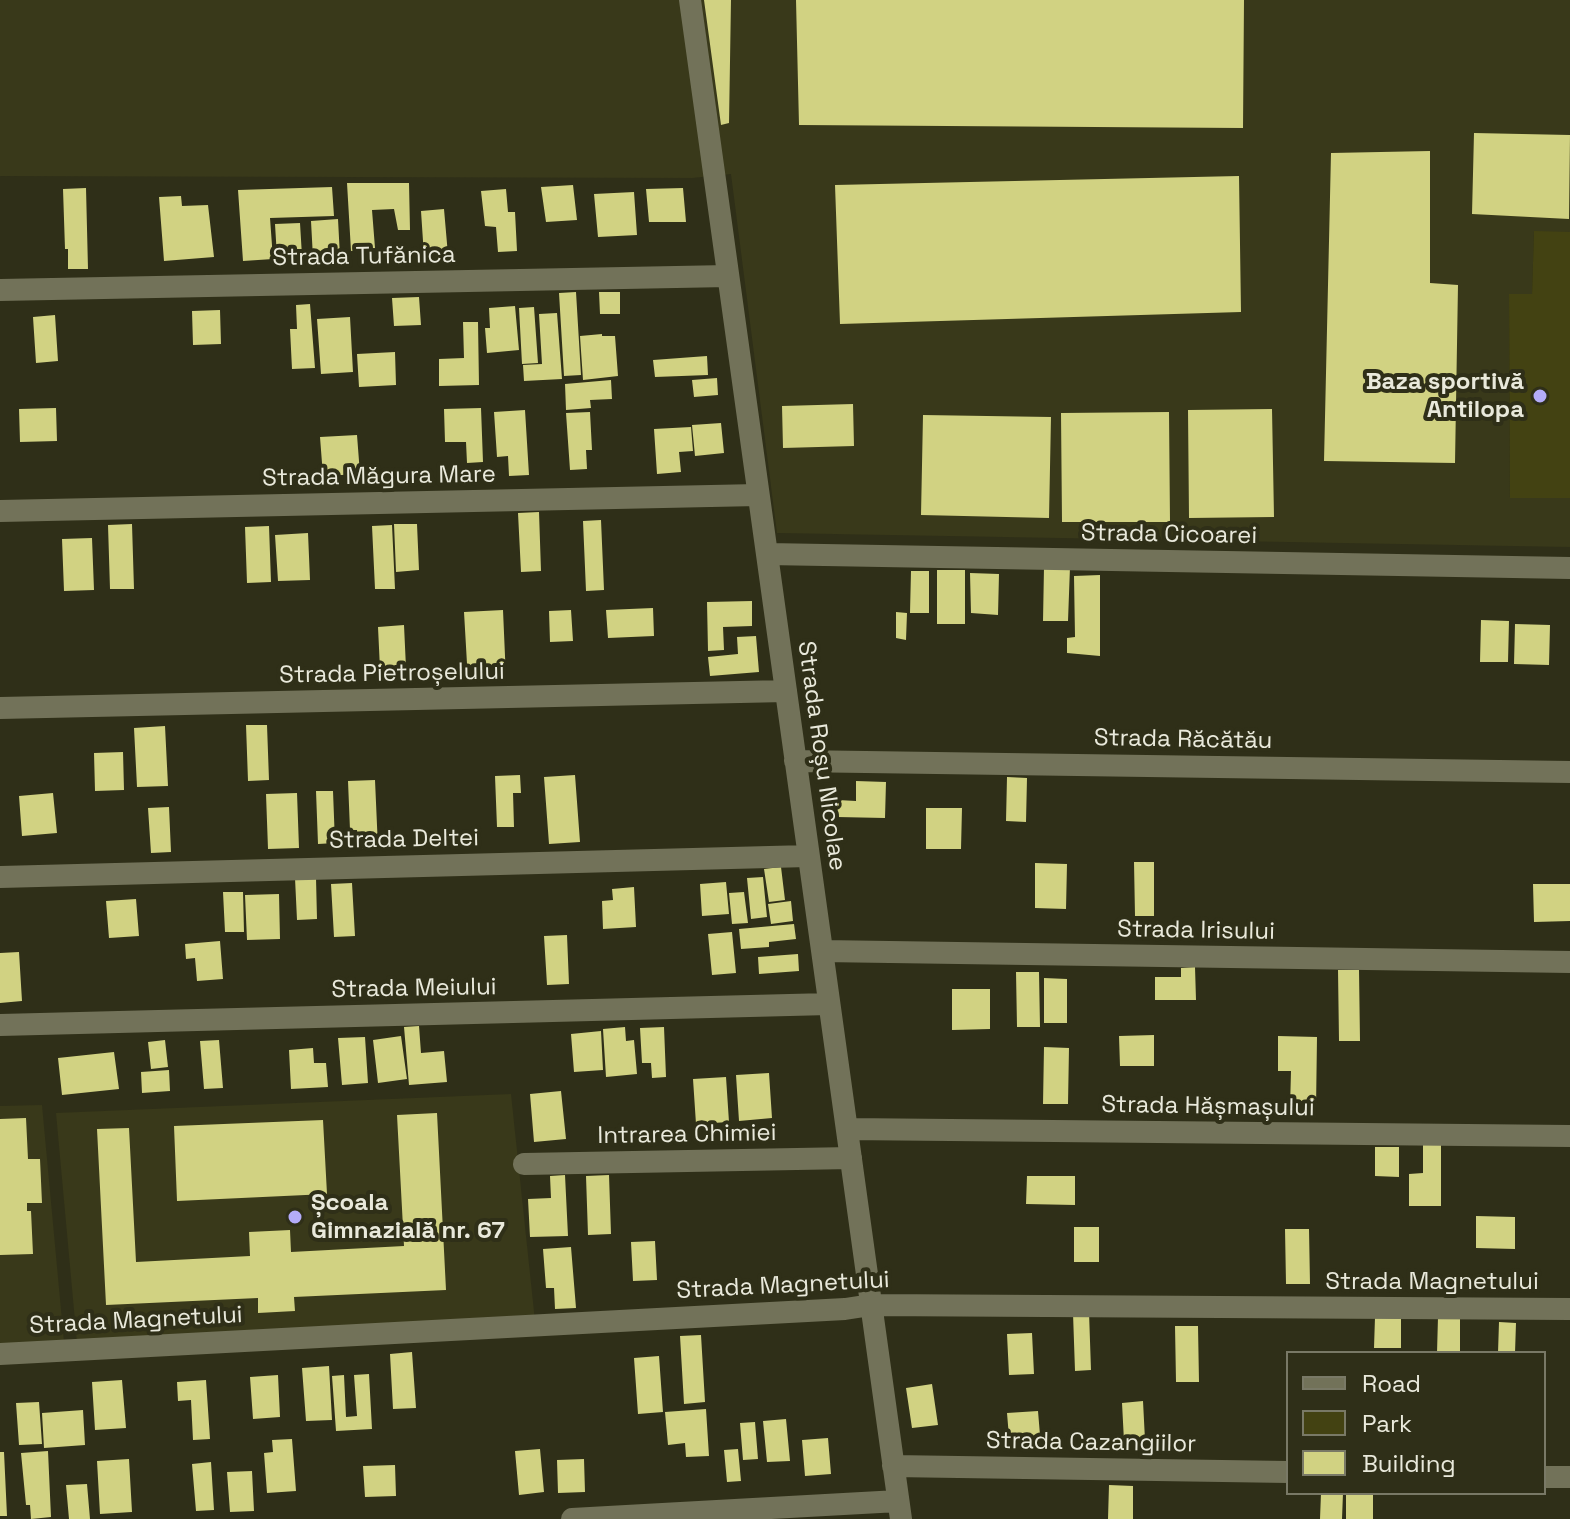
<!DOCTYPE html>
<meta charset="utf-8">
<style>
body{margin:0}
#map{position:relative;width:1570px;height:1519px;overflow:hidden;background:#2f2f18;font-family:"Space Grotesk",sans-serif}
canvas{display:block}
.legend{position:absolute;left:1286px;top:1351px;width:260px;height:144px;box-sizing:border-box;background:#2f2f18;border:2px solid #797966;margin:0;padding:10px 14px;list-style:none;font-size:24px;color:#e9e9db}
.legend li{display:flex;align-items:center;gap:16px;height:40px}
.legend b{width:40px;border:2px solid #797966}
</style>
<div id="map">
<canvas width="1570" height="1519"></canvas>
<ul class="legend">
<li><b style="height:10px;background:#727259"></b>Road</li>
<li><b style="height:22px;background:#434212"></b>Park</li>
<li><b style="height:22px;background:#d1d282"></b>Building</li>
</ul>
</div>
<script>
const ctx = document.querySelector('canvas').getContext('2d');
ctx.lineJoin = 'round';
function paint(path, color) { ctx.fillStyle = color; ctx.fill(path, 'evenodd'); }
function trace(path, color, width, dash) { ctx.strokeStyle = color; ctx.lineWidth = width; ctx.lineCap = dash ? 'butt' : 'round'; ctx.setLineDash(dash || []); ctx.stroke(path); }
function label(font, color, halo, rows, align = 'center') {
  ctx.font = font + ' "Space Grotesk",sans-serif'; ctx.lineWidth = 8; ctx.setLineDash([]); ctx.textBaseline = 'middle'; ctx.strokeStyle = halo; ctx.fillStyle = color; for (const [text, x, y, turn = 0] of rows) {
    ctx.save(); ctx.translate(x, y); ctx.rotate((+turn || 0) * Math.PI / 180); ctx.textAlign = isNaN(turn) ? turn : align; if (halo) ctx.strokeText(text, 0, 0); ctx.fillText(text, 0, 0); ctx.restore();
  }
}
const built = new Path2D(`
 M0,0H1570V232H1534L1532,295L1509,294L1510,498H1570V547L777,533L731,174L692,178L0,176Z
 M511,1094L535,1321L77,1343L56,1113Z
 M42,1105L64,1342L0,1346V1106Z`);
const green = new Path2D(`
 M1534,231L1570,232V498H1510L1509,294H1532Z`);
const building = new Path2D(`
 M704,0H731L729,123L721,125Z
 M796,0H1244L1243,128L799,125Z
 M1474,133L1570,135L1569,219L1472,214Z
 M1430,151V283L1458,285L1455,463L1324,461L1331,153Z
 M1239,176L1241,312L840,324L835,185Z
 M347,183H409L410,230H398L394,209L372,210L375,248L351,251Z
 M573,185L577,220L546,222L541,187Z
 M332,187L334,216L270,218L273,259L243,261L238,190Z
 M86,188L88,269H68V249H65L63,189Z
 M683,188L686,222H649L646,189Z
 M506,189L508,212H515L517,251L498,252L496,227L485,226L481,191Z
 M634,192L637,235L598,237L594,194Z
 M181,196L182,206L208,205L214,257L164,261L159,197Z
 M444,209L448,255L424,256L421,211Z
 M338,219L340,257L313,258L311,221Z
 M300,223L302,256L277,257L275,224Z
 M576,292L581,375L564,376L559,293Z
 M599,292H620V314H600Z
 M419,297L421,325L394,326L392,298Z
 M310,304L315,368L292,369L290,329H297L296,305Z
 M515,306L519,350L487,353L485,328H490L489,308Z
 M534,307L538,363L522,364L519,308Z
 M220,310L221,344L193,345L192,311Z
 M557,313L562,379L524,381L523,365L542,364L539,314Z
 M55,315L58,361L36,363L33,317Z
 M350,317L353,372L321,374L317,319Z
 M463,322H478L479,385L439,386V359L464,358Z
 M602,334V336H615L618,376L583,380L580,336Z
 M395,352L396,385L359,387L357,354Z
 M707,356L708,375L655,377L653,360Z
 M717,378L718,395L694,397L692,380Z
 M611,380L612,399L590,400L591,408L566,410L565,384Z
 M853,404L854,446L783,448L782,406Z
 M56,408L57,441L20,442L19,409Z
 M481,408L483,462L467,463L466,442H445L444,409Z
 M1272,409L1274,517L1189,518L1188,410Z
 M525,410L529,475L509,476L508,456L497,457L494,412Z
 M590,412L592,450H586L587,469L570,470L566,413Z
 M1169,412L1170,522H1062L1061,413Z
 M923,415L1051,417L1049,518L921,515Z
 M721,423L724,453L695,456L692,425Z
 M691,427L693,451L679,452L681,472L657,474L654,429Z
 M357,435L360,474L323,476L320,437Z
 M539,512L541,571L521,572L518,513Z
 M601,520L604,590L586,591L583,521Z
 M132,524L134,589H110L108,525Z
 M394,524H417L419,570L396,572Z
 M392,525L395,589H375L372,526Z
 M269,526L271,582L247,583L245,527Z
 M308,533L310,580L278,581L275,535Z
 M92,538L94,590L64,591L62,539Z
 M1044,567H1070L1068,621H1043Z
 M937,570H965V624H937Z
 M911,571H929V613H910Z
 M970,573L999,574L998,615L971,613Z
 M1100,575V656L1067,653V638L1075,637L1074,576Z
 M752,601V626L723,627L724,650L708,651L707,602Z
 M653,608L654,636L608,638L606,610Z
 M503,610L506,679L468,681L464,612Z
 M571,610L573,641L550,642L549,611Z
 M896,612L907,613L906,640L896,638Z
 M1481,620L1509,621L1508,662H1480Z
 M1515,624L1550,625L1549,665L1514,664Z
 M404,625L406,668L380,669L378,627Z
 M756,636L759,672L710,676L708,657L738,654L737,637Z
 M246,725H267L269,780L248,781Z
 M165,726L168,786L137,787L134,728Z
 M123,752L124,790L95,791L94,753Z
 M520,775L521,793H513L514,827H497L495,776Z
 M575,775L580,842L549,844L544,777Z
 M1007,777L1027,778L1026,822L1006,821Z
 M375,780L378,848L358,849L357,830H350L348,781Z
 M856,781L886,782L885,818L837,817L838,800L856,801Z
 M316,791H333L335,843L318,844Z
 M53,793L57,833L22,836L19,796Z
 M297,793L299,848L268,849L266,794Z
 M169,807L171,852L151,853L148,808Z
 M926,808H962L961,849H926Z
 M1134,862H1154V916H1135Z
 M1035,863L1067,864L1066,909L1035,908Z
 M781,867L785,900L769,902L764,869Z
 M763,877L767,917L751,919L747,878Z
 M295,878H316L317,919L297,920Z
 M726,882L729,914L702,916L700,884Z
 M352,883L355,936L334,937L331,884Z
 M1533,884H1570V921L1534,922Z
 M634,887L636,927L603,929L602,901L613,900L612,889Z
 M223,892H243L244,932H225Z
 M744,892L748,923L732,924L729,893Z
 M279,894L280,939L247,940L245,895Z
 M136,899L139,936L109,938L106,901Z
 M791,901L793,921L771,924L768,904Z
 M794,924L796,939L769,942V947L741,949L739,929Z
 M732,932L736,973L712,975L708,934Z
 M567,935L569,984L547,985L544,936Z
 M220,941L223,979L197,981L195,958L186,959L185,944Z
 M19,952L22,1001L0,1003V953Z
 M798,954L799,971L759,974L758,957Z
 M1195,967L1196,1000H1155V977H1181V968Z
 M1338,970H1359L1360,1041H1339Z
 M1016,972H1039L1040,1027H1017Z
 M1044,978L1067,979V1023H1044Z
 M952,989H990V1029L952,1030Z
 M419,1026L421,1053L444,1051L447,1082L409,1085L404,1027Z
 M625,1027L626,1041L634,1040L637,1074L606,1077L603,1029Z
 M664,1027L666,1077L652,1078L651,1063H642L640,1028Z
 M601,1031L603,1070L574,1072L571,1034Z
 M1154,1035V1066H1120L1119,1036Z
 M401,1036L407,1079L378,1083L373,1040Z
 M1278,1036L1317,1037L1316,1109L1290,1108L1291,1071H1278Z
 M365,1037L368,1083L342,1085L338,1038Z
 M165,1040L168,1067L151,1069L148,1042Z
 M219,1040L223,1088L204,1089L200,1041Z
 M1044,1047L1069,1048L1068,1104H1043Z
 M313,1048L314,1063H326L328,1087L291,1089L289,1050Z
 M114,1052L119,1089L62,1095L58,1058Z
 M169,1070L170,1091L142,1093L141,1072Z
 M769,1073L772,1118L739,1121L736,1075Z
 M726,1077L729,1122L696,1124L693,1079Z
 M561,1091L566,1139L534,1142L530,1094Z
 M437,1113L446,1290L294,1297L295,1311L258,1313V1298L106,1305L97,1129L129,1128L136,1262L250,1256L249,1232L290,1230L291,1252L404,1246L397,1115Z
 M26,1118L28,1159H40L42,1203H27V1211H31L33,1254L0,1255V1119Z
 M323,1120L327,1194L177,1201L174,1126Z
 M1441,1144V1206H1409V1174L1423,1173V1145Z
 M1375,1147H1399V1177L1375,1176Z
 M565,1175L568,1236L530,1237L528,1199L551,1198L550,1176Z
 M609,1175L611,1234L588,1235L586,1176Z
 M1027,1176H1075V1205L1026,1204Z
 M1476,1216L1515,1217V1249L1476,1248Z
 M1074,1227H1099V1262H1074Z
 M1285,1229H1309L1310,1284H1286Z
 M655,1241L657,1280L633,1281L631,1242Z
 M571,1247L576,1308L555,1309L554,1288H546L543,1249Z
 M1089,1312L1091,1370L1075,1371L1073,1313Z
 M1375,1317H1401V1348H1374Z
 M1438,1317H1460V1353H1437Z
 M1499,1322L1516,1323L1515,1353H1498Z
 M1175,1326H1198L1199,1382H1176Z
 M1032,1333L1034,1374L1009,1375L1007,1334Z
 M701,1335L705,1402L684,1404L680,1336Z
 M412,1352L416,1408L393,1409L390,1354Z
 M659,1356L663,1412L638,1414L634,1358Z
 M329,1366L332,1420L306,1421L302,1368Z
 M369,1374L372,1429L336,1431L332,1376L344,1375L346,1417L357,1416L354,1375Z
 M278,1375L280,1417L253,1419L250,1377Z
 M122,1380L126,1428L95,1430L92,1382Z
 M206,1380L210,1439L193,1440L191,1400L178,1401L177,1382Z
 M932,1384L938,1425L912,1428L906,1388Z
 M1143,1401L1145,1440L1124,1441L1122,1403Z
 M39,1402L42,1444L19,1445L16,1403Z
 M706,1409L709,1456L686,1457L685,1443L668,1445L665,1412Z
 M83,1410L85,1445L44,1448L42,1413Z
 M1038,1411L1041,1447L1010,1449L1007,1413Z
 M786,1419L790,1461L767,1462L763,1421Z
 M755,1422L758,1459L743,1460L740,1423Z
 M828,1438L831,1474L805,1476L802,1440Z
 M292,1439L296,1491L267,1493L264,1453L273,1452L272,1440Z
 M540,1449L544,1492L519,1495L515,1451Z
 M738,1449L741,1481L727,1482L724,1450Z
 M48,1451L51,1517L31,1519L30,1505H26L21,1453Z
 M0,1452H4L7,1516H0Z
 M129,1459L132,1512L100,1514L97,1461Z
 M584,1459L585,1492L558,1493L557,1460Z
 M211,1462L214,1510L196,1511L192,1464Z
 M395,1465L396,1496L365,1497L363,1466Z
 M252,1471L254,1511L230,1512L227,1472Z
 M87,1484L90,1519H69L66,1485Z
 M1109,1485L1133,1486V1519H1108Z
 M1321,1493H1343L1342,1519H1320Z
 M1346,1494H1373V1519H1346Z`);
const street = new Path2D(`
 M690,0L901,1519
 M0,290L728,276
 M0,511L758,495
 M767,554L1570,568
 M0,708L786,691
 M795,761L1570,772
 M0,877L808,856
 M822,951L1570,962
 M0,1025L829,1004
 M847,1129L1570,1136
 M524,1164L851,1158
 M0,1354L845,1309L871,1305L1570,1309
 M893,1466L1288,1472
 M1544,1477H1570
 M572,1519L898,1501`);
const markers = [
 [1540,396,8,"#b4acf9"],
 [295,1217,8,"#b4acf9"]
];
const streetNames = [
 ["Strada Tufănica",364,257,-1],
 ["Strada Măgura Mare",379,477,-1],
 ["Strada Cicoarei",1169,535,1],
 ["Strada Pietroșelului",392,674,-1],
 ["Strada Răcătău",1183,740,1],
 ["Strada Roșu Nicolae",821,756,82],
 ["Strada Deltei",404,840,-1],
 ["Strada Irisului",1196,931,1],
 ["Strada Meiului",414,989,-1],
 ["Strada Hășmașului",1208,1107,1],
 ["Intrarea Chimiei",687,1135,-1],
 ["Strada Magnetului",1432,1282],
 ["Strada Magnetului",783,1286,-3],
 ["Strada Magnetului",136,1321,-3],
 ["Strada Cazangiilor",1091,1443,1]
];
const poiNames = [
 ["Baza sportivă",1524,382],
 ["Antilopa",1524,410],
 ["Școala",311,1203,"left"],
 ["Gimnazială nr. 67",311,1231,"left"]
];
paint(built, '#39391a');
paint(green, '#434212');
paint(building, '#d1d282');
trace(street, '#727259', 22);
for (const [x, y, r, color] of markers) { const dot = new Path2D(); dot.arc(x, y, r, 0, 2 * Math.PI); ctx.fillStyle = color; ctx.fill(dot); trace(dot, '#2f2f18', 3); }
label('24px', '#e9e9db', '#2f2f18', streetNames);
label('bold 24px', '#e9e9db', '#2f2f18', poiNames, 'right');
</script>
